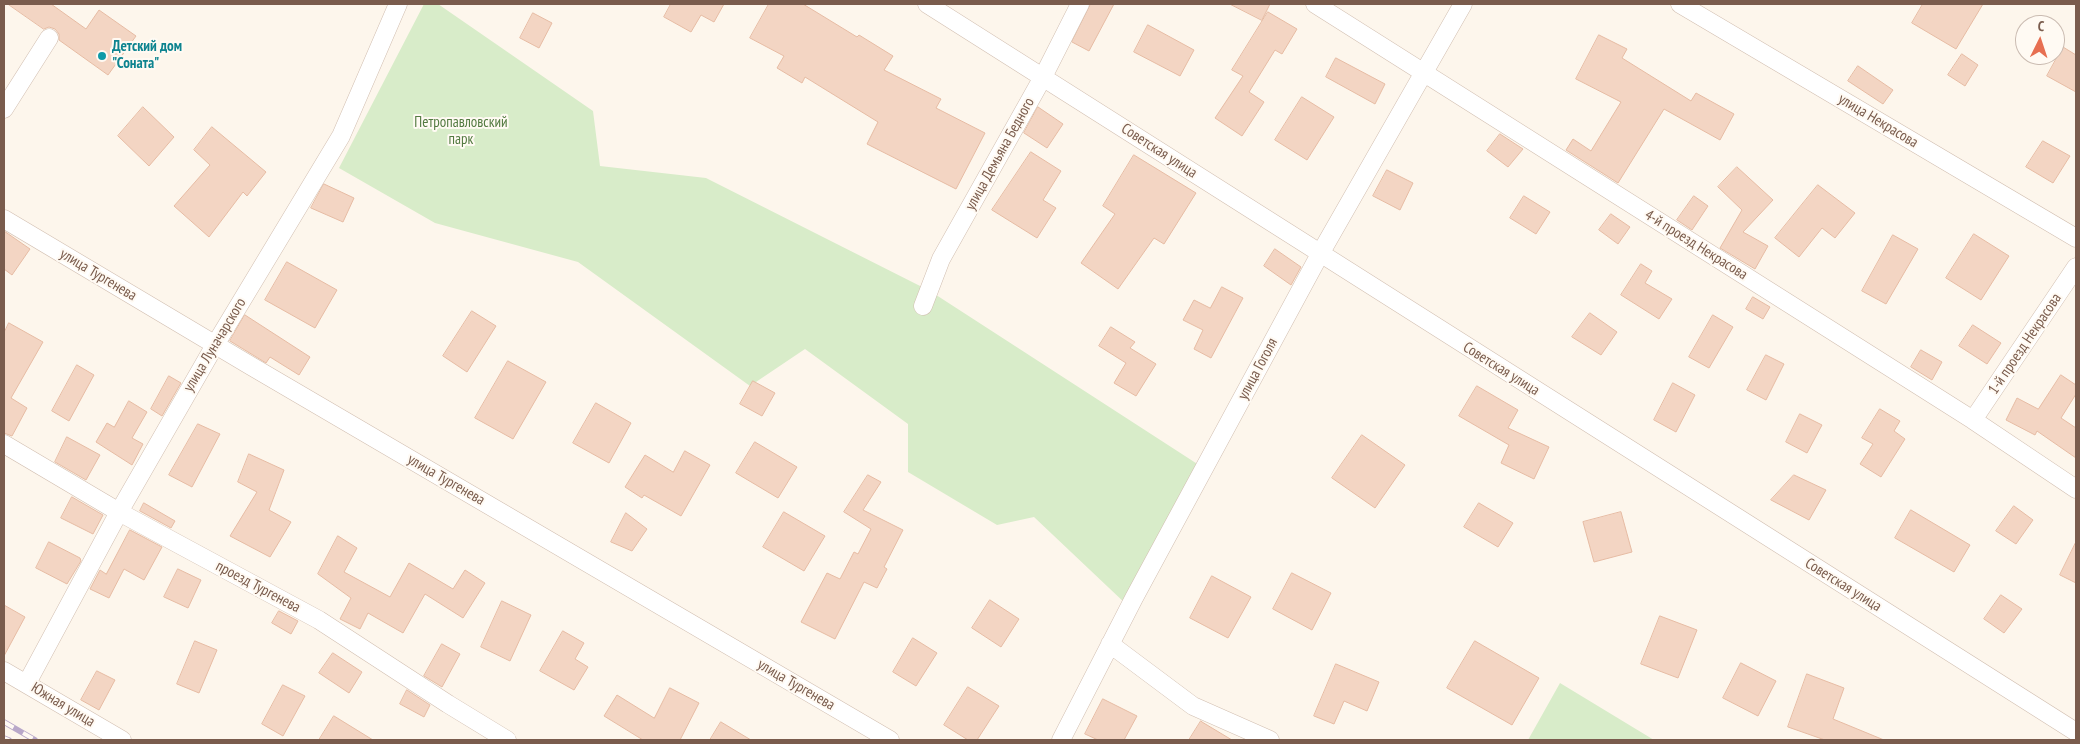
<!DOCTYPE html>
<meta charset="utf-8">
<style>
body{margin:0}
#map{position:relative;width:2080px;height:744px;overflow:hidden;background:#fdf6ec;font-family:"PT Sans Narrow",sans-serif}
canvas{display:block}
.frame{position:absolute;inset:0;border:5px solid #7a5c4d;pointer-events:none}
.north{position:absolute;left:2015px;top:15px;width:50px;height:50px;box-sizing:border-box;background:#fffaf3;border:1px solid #cabbb1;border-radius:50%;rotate:4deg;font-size:14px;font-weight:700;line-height:20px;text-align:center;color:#7a5c4d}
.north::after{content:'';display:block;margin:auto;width:18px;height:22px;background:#e76f51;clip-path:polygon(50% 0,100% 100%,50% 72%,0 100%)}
</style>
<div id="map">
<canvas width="2080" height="744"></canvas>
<div class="frame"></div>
<div class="north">С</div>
</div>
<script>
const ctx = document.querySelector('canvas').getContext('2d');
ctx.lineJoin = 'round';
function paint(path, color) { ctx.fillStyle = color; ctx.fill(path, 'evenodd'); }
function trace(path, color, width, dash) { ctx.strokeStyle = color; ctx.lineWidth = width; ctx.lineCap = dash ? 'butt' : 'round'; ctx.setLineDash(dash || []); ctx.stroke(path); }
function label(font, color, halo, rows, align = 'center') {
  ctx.font = font + ' "PT Sans Narrow",sans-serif'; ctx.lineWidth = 4; ctx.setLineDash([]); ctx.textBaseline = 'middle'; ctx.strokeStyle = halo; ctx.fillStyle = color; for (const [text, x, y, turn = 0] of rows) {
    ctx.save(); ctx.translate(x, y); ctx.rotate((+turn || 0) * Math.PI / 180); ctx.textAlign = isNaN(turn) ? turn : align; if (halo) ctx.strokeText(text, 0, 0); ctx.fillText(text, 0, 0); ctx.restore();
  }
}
const green = new Path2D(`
 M424,4H438L593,111L600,166L706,178L930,291L1202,467L1127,605L1034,517L997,525L908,472V424L805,349L750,386L578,262L435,223L339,168Z
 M1560,683L1654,740H1528Z`);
const building = new Path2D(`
 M8,4H51L86,29L99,10L136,36L108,75L59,40V34L55,29L49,27L44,29Z
 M671,4H724L714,22L701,15L691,32L664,17Z
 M769,4H803L857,37L859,35L893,56L884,70L941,99L936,108L985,133L956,189L867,144L878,122L805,77L802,83L777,68L784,56L750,38Z
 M1091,4H1114L1089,51L1072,42Z
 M1230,4H1270L1262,20Z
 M1923,4H1983L1956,49L1912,23Z
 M1268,12L1297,29L1282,54L1275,50L1249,92L1264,102L1242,136L1215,118L1243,76L1232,70Z
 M533,13L552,23L539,48L520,38Z
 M1148,25L1194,50L1180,76L1134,52Z
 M1599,35L1627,49L1622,58L1691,101L1696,93L1734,114L1720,140L1664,109L1618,183L1566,150L1573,139L1591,151L1621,102L1576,79Z
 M2063,47L2076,55V92L2047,76Z
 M1962,54L1978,65L1965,86L1948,75Z
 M1336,58L1385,84L1375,104L1326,77Z
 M1858,66L1893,90L1883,104L1848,81Z
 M1302,97L1334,117L1307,160L1275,140Z
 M143,107L174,137L149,166L118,136Z
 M1038,107L1063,124L1047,148L1024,133Z
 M212,127L266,172L247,196L243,192L209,237L174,206L210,165L194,150Z
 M1500,134L1523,149L1508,167L1487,151Z
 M2043,141L2070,156L2053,183L2026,167Z
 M1031,152L1061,171L1043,200L1056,208L1037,238L992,210Z
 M1134,155L1196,193L1164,244L1154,238L1118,289L1081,263L1115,214L1103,206Z
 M1737,167L1773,200L1743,232L1768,246L1755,269L1720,248L1742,210L1718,187Z
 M1387,170L1413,183L1400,210L1373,196Z
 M324,184L354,198L343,222L311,208Z
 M1818,185L1855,213L1835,238L1822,228L1799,257L1775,238Z
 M1524,196L1550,212L1536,234L1510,218Z
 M1694,196L1708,206L1692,230L1677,220Z
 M1611,214L1630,227L1618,244L1599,230Z
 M4,231L30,249L12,275L4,269Z
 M1974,234L2009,256L1981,300L1946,278Z
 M1893,235L1918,249L1886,304L1862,291Z
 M1275,249L1301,267L1291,285L1264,266Z
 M287,262L337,290L315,328L265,300Z
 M1641,264L1652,271L1645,283L1672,299L1659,319L1621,295Z
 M1222,287L1243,298L1211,358L1194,349L1203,330L1183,320L1194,300L1210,308Z
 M1753,297L1770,307L1763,319L1746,309Z
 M472,311L496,326L467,372L443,356Z
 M1590,313L1617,332L1601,355L1572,337Z
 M245,315L310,357L299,375L270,357L266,363L230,341Z
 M1713,315L1733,327L1709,368L1689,357Z
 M9,323L43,342L11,398L27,408L12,436L4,433V333Z
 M1973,325L2001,343L1987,364L1959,346Z
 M1111,327L1135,342L1130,348L1156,364L1136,396L1114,383L1126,363L1099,346Z
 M1921,350L1942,362L1932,380L1911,367Z
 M1766,355L1784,364L1766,400L1747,390Z
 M508,361L546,382L513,439L475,418Z
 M77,365L94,375L69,421L52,411Z
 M2061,375L2076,385V394L2061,418L2076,428V458L2037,431L2035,435L2006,420L2017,398L2038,409Z
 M169,376L181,383L162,416L151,409Z
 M753,381L775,393L762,416L740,404Z
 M1673,383L1695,395L1676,432L1654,420Z
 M1477,386L1518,410L1508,428L1549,447L1534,479L1501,463L1509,445L1459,416Z
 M129,401L147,412L132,438L143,444L132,465L96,442L107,423L114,427Z
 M596,403L631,423L609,463L573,443Z
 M1880,409L1900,421L1894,431L1905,439L1881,477L1860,464L1873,444L1862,438Z
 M1800,414L1822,425L1807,453L1786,442Z
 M198,424L220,434L192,487L169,475Z
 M1362,435L1405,465L1375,508L1332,478Z
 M67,437L100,455L86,480L55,462Z
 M755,442L797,467L778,498L736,473Z
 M685,451L710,465L681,516L644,495L642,498L625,487L645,455L673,472Z
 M249,454L284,470L269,510L291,522L270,557L230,536L257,492L238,482Z
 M868,475L881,482L863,510L903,530L884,567L887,569L877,588L864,582L835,639L801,622L827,573L840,579L854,552L858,554L871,529L844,512Z
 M1794,475L1826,490L1809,520L1771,500Z
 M72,497L103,515L93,534L61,518Z
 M144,503L175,521L171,528L140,511Z
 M1479,503L1513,523L1498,547L1464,527Z
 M2014,506L2033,520L2016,544L1996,531Z
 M1911,510L1970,545L1954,572L1895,538Z
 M784,512L825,536L804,571L763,547Z
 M1621,512L1632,552L1594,562L1583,522Z
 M626,513L647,529L632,551L611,542Z
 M130,530L162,547L144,580L124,569L109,598L90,589L100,570L106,574Z
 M338,536L357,548L344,572L390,597L409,563L453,589L465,570L485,583L463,618L425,594L403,633L368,613L360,629L340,619L351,598L318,574Z
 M49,542L80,558L81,561L67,584L36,568Z
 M2076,542V583L2060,575Z
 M178,569L201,580L188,608L164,597Z
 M1292,573L1331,593L1312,630L1273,609Z
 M1212,576L1251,597L1228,638L1190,618Z
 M2001,595L2022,609L2004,633L1984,619Z
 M990,600L1019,619L1001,647L972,628Z
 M502,601L531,615L510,661L481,647Z
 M4,605L25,617L4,656Z
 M279,611L298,621L291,634L272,623Z
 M1660,616L1697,630L1678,678L1641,664Z
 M563,631L584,643L575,659L588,667L574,690L540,671Z
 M913,638L937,653L916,686L893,672Z
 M195,641L217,650L199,693L177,684Z
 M1475,641L1539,678L1512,725L1447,688Z
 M442,644L460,654L442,687L424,676Z
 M333,653L362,672L349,693L319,673Z
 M1741,663L1776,681L1758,716L1723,698Z
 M1336,664L1379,682L1367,711L1344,701L1334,724L1314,716Z
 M97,671L115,680L99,710L81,700Z
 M1807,674L1844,688L1833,719L1884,740H1825L1788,727Z
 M283,685L305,696L283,736L262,724Z
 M968,687L999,706L977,740H968L944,725Z
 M670,688L699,703L680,740H643L604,716L617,695L654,718Z
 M407,690L430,705L424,717L400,704Z
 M1103,699L1137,716L1124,740H1098L1085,734Z
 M334,716L373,740H319Z
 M1201,721L1202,722L1232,740H1189Z
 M721,722L751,740H710Z`);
const minor = new Path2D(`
 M927,4L2076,732
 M1315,4L1973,420L2076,489
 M1680,4L2076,238
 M4,109L49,38
 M4,219L251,366L890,740
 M923,306L941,259L1043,77L1080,4
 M1973,420L2076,267
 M4,444L119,512L319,620L448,704L507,740
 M1110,644L1193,706L1270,740
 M4,671L122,740
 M27,683L119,512L215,345L341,136L398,4
 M1061,740L1134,598L1320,254L1463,4`);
const rail = new Path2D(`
 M4,722L35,740
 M4,738L9,740`);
const markers = [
 [102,56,5,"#0f9aa8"]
];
const cultureNames = [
 ["Детский дом",112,47],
 ["\"Соната\"",112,64]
];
const streetNames = [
 ["улица Некрасова",1878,121,31],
 ["Советская улица",1159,151,33],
 ["улица Демьяна Бедного",1000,154,-61],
 ["4-й проезд Некрасова",1696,245,32],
 ["улица Тургенева",98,275,31],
 ["1-й проезд Некрасова",2025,344,-56],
 ["улица Луначарского",215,345,-59],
 ["улица Гоголя",1258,369,-62],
 ["Советская улица",1501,369,32],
 ["улица Тургенева",446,480,30],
 ["Советская улица",1843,585,32],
 ["проезд Тургенева",258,587,28],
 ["улица Тургенева",796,685,30],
 ["Южная улица",63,705,31]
];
const parkNames = [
 ["Петропавловский",461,123],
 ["парк",461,140]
];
paint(green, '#d8ecc9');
paint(building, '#f3d5c3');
trace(building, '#e6bba3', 1);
trace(minor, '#d1beb0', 19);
trace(minor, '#fff', 18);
trace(rail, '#b9a8c9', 5.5);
trace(rail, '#fffaf3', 4, [11]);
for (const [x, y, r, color] of markers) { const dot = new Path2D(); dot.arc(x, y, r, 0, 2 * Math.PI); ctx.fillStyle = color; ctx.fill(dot); trace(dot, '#fffaf3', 2); }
label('bold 15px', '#0d838f', '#fffaf3', cultureNames, 'left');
label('15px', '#7a5c4d', '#fffaf3', streetNames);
label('15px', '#537a41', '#fffaf3', parkNames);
</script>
